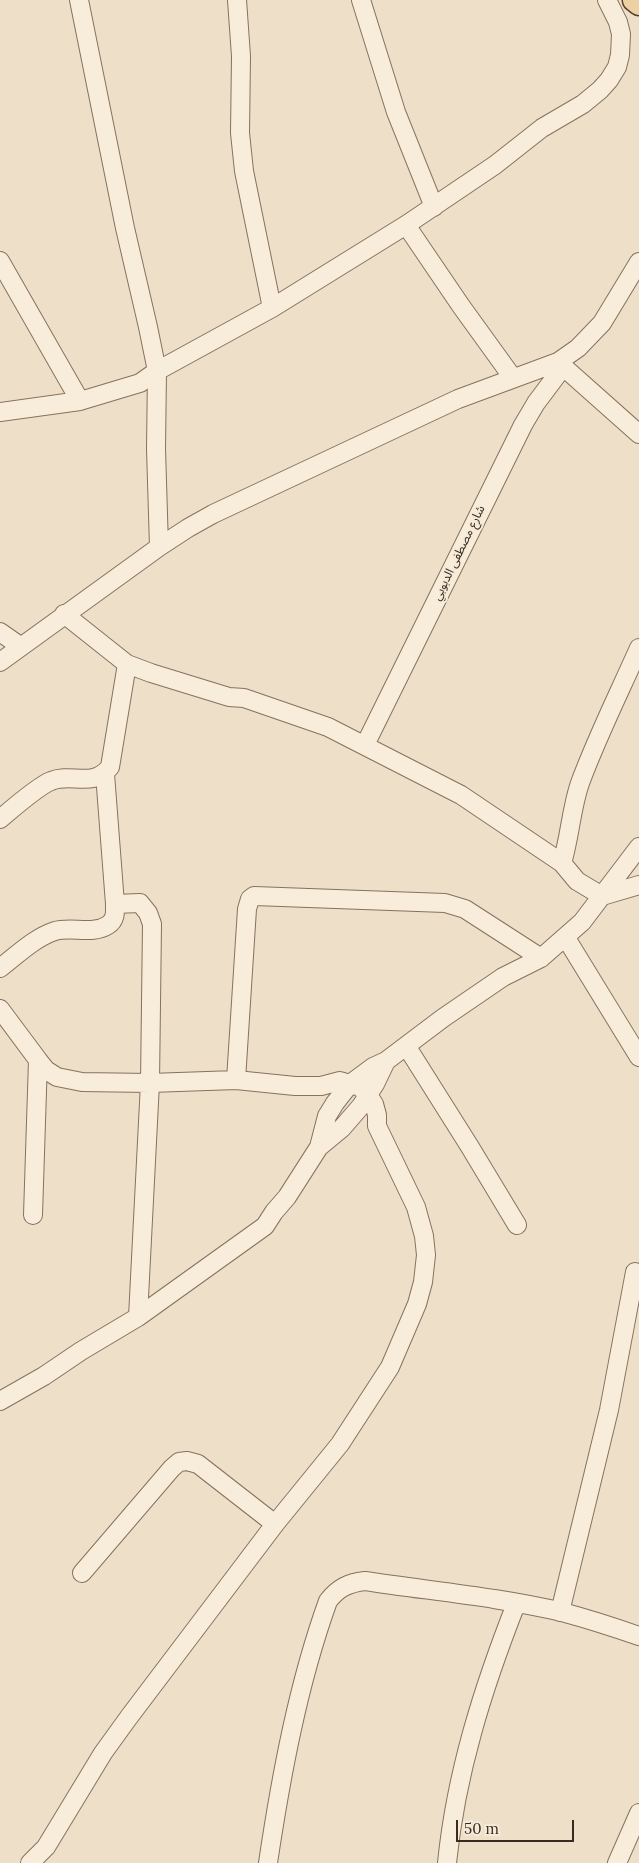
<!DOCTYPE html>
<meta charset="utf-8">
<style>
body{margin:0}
#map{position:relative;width:639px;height:1863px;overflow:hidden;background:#eddfc8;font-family:Lora,serif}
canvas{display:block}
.scale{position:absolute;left:456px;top:1820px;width:118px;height:22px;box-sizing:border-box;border:2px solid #392b20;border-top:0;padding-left:6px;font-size:15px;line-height:18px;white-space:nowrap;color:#392b20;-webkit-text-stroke:4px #f5ead7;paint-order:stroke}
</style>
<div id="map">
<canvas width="639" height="1863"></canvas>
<div class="scale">50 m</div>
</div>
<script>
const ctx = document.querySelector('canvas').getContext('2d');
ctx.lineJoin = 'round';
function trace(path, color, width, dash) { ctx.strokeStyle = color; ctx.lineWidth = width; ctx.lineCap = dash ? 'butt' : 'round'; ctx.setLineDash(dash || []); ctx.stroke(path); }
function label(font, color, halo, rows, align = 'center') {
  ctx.font = font + ' Lora,"Noto Sans Arabic",serif'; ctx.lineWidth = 4; ctx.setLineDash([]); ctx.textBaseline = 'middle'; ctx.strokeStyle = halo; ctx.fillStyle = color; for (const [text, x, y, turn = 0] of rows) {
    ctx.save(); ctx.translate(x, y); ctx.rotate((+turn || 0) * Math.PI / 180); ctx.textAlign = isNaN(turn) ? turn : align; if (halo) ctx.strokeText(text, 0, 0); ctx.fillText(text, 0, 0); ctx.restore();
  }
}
const minor = new Path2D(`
 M79,0L125,228L148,327L157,371L156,449L159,547
 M237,0L241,56L240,133L244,171L272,308
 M361,0L396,112L434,207
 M406,225L461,306L513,378
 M0,261L80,401
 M558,362L639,434
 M0,412L80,401L140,383L157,371L272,308L406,225L495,165L542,128L583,104L600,90L609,80L617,67L620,55L621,34L618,22L607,0
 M64,614L127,664L151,673L229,697L244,698L328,727L461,795L562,863L577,881L602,896L639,885
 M0,632L20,646
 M0,662L159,547L188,528L213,514L458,399L558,362L578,348L602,323L639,262
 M365,745L523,425L536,403L563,367
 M0,819C12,809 38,786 51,781C72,772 92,789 110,767L127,664
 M562,863C570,837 571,809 580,783C597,737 619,693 639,648
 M115,904L140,903L148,913L152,924L150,1083L138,1317
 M566,938L639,1057
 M0,968C17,955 34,938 55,931C71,926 93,935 108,925C116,920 115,912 115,904L105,774
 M0,1009L38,1060L46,1070L57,1077L82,1082L150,1083L236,1080L295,1086H321L340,1081L360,1087L368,1095L374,1104L377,1115V1126L416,1207L424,1236L426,1255L423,1282L417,1304L390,1367L340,1444L275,1524L129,1717L103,1753L46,1847L30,1863
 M407,1047L470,1147L517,1225
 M236,1080L247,909L250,899L254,896L445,903L465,909L541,958
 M319,1147L327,1116L335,1103L350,1084L373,1067L386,1061L443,1018L503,977L541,958L582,922L639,847
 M33,1215L38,1060
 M0,1401L44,1376L81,1351L138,1317L265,1226L274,1212L287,1197L319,1147L342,1128L361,1106L375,1084L386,1061
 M82,1573L172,1468L179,1462L187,1461L198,1464L275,1524
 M560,1612L609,1410L635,1272
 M268,1863C281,1776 298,1684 328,1601C338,1588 348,1583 365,1581C430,1591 499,1597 562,1612C588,1619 613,1627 639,1636
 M447,1863C456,1773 483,1688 516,1604
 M617,1863L639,1813`);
const major = new Path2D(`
 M634,0L639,4`);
const streetNames = [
 ["شارع مصطفى الدبوبي",459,553,-64]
];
trace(minor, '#88715d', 20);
trace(major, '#574031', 25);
trace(minor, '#f8eddb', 18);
trace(major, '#eed1a2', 22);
label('12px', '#392b20', '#f5ead7', streetNames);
</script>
